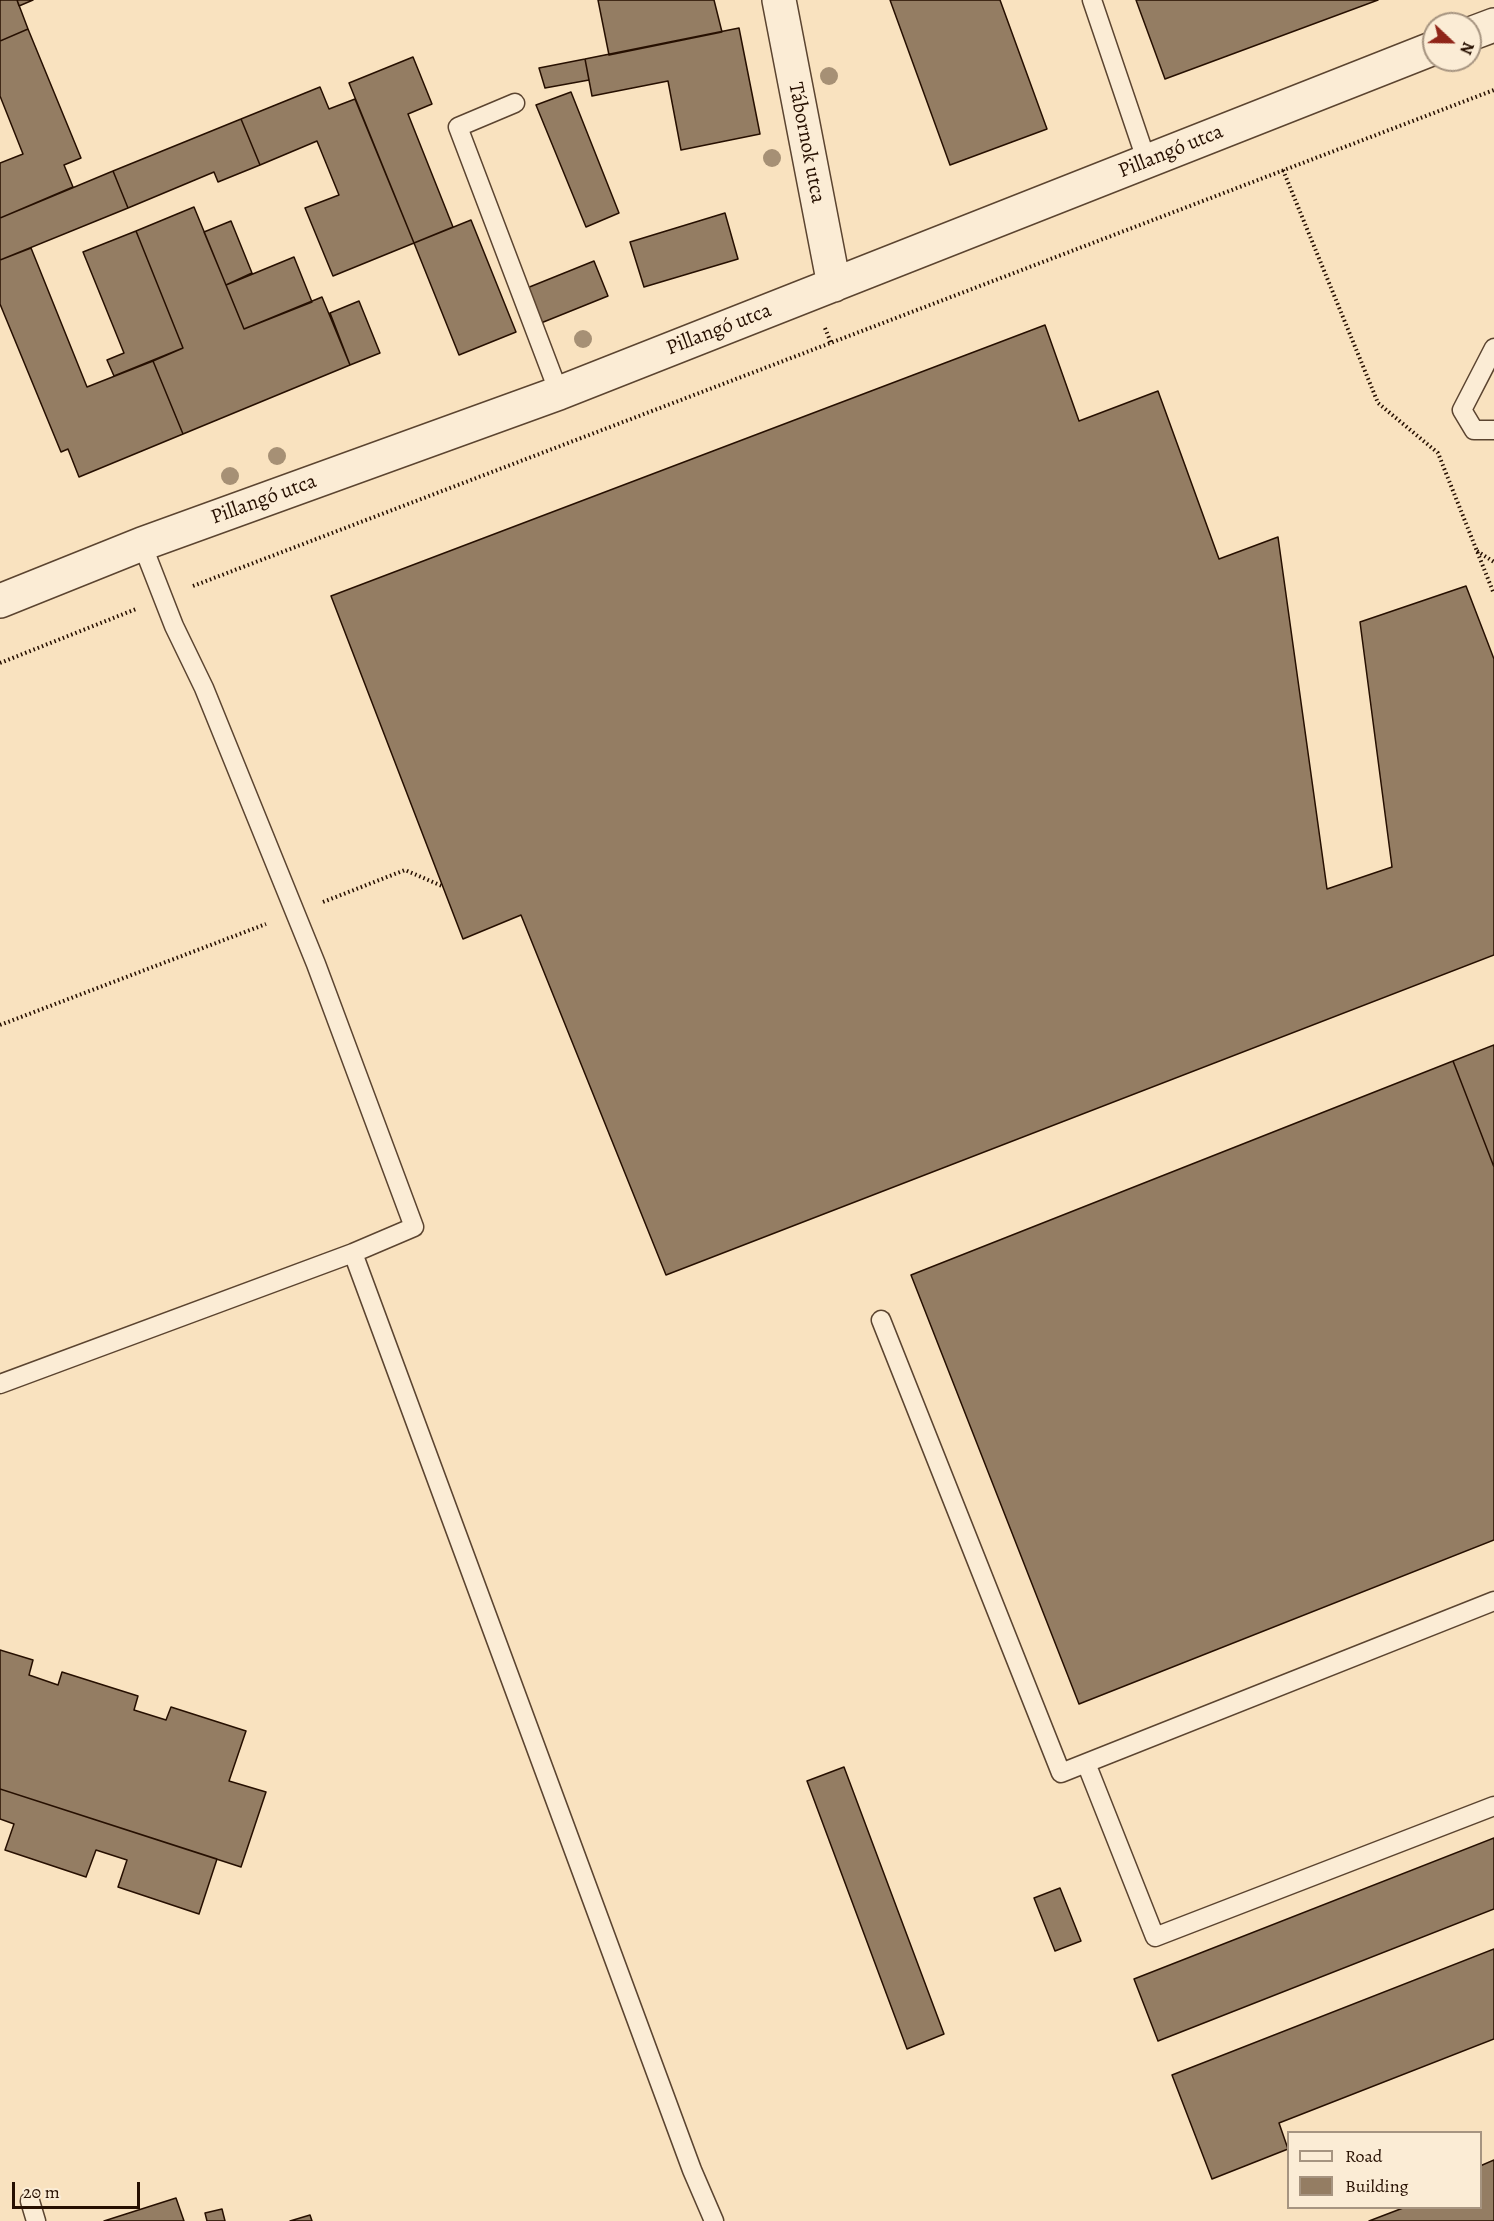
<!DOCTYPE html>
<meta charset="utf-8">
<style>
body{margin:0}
#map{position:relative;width:1494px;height:2221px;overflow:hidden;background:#f9e2bf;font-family:Alegreya,serif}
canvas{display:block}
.legend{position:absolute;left:1287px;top:2131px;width:195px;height:78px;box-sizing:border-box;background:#fbecd5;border:2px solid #a69480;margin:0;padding:8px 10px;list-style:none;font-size:18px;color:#260f00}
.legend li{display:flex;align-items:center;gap:12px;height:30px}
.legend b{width:30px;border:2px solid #a69480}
.north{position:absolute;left:1422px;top:12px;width:60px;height:60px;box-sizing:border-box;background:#fbecd5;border:2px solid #a69480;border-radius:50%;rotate:112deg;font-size:16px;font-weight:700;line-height:24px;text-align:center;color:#260f00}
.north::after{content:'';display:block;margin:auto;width:21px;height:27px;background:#8f2418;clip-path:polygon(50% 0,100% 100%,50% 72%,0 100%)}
.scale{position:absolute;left:12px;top:2182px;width:128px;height:27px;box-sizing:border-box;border:3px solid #260f00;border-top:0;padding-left:8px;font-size:18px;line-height:21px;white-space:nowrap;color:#260f00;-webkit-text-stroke:4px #fbecd5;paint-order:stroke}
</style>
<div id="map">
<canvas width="1494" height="2221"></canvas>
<ul class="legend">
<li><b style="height:8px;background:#fbecd5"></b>Road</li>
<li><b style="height:16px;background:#947d63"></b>Building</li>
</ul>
<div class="north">N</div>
<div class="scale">20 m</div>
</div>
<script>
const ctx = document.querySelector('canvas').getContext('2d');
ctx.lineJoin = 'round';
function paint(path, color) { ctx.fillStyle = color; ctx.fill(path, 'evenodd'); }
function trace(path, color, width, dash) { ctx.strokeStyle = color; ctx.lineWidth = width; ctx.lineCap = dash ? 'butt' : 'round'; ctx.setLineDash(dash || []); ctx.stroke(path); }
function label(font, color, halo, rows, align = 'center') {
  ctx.font = font + ' Alegreya,serif'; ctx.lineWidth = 4.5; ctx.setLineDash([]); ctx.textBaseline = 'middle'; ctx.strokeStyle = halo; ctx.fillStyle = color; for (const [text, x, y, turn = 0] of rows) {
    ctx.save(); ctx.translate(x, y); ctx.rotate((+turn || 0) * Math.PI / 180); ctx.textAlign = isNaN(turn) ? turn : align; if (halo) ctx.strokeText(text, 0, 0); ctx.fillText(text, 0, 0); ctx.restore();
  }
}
const building = new Path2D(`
 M0,0H17L28,29L0,41Z
 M17,0H33L19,6Z
 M598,0H714L722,32L609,55Z
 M890,0H1000L1047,129L950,165Z
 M1136,0H1378L1165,79Z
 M739,28L760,134L681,150L668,81L592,96L585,59Z
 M28,29L81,158L64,165L73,187L0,218V163L23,154L0,96V41Z
 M413,57L432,104L408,114L453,227L414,243L349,83Z
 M585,59L589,80L545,88L539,68Z
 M320,87L329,109L355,99L414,243L333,276L305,208L339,195L317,141L260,165L241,119Z
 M571,92L619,213L586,227L536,105Z
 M241,119L260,165L218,182L214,172L128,208L113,171Z
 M113,171L128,208L0,260V218Z
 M194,207L244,329L322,297L350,365L183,434L153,361L183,348L136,231Z
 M725,213L738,259L644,287L630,242Z
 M471,220L516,332L459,355L414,243Z
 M231,221L252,273L226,285L204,232Z
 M136,231L183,348L114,376L107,360L124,353L83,252Z
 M31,248L87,387L153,361L183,434L79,477L68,449L61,452L0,304V260Z
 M294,257L312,302L244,329L226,285Z
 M594,261L608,296L541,323L527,288Z
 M359,301L380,353L350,365L330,313Z
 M1045,325L1079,421L1158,391L1219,559L1278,537L1327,889L1392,867L1360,622L1466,586L1494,659V955L666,1275L521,915L463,939L331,596Z
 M1494,1045V1167L1453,1061Z
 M1453,1061L1494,1167V1540L1079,1704L911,1275Z
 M0,1650L33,1660L29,1675L58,1685L62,1672L138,1696L134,1710L166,1720L171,1707L246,1731L229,1781L266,1792L241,1867L0,1789Z
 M844,1767L944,2034L907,2049L807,1781Z
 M0,1789L217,1859L199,1914L118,1887L127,1860L96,1850L86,1877L5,1850L14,1824L0,1819Z
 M1494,1838V1909L1158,2041L1134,1979Z
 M1060,1888L1081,1941L1055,1951L1034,1898Z
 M1494,1949V2039L1279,2123L1288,2149L1212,2179L1172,2075Z
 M1494,2160V2221H1369L1403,2208H1480V2166Z
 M176,2198L184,2221H104Z
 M222,2209L225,2221H207L205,2213Z
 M310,2215L312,2221H290Z`);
const path = new Path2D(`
 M1283,170L1378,403L1438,453L1494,594
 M825,328L831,343
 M1477,551L1494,562
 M193,586L1494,90
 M0,663L136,609
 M323,902L405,870L442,886
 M0,1025L266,924`);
const service = new Path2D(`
 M1092,0L1147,162
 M515,103L458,127L559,393
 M1494,348L1462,410L1474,430H1494
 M353,1253L692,2170L714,2221
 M881,1320L1061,1773L1494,1601
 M0,1384L353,1253L414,1227L316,964L204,688L174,626L142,544
 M1086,1763L1155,1937L1494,1806
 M30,2201L36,2221`);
const minor = new Path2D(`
 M779,0L834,285
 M1470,34L1494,25
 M0,601L142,544L559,393L1434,48`);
const trees = [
 [829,76],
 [772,158],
 [583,339],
 [277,456],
 [230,476]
];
const streetNames = [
 ["Tábornok utca",806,143,79],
 ["Pillangó utca",1171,152,-22],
 ["Pillangó utca",719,330,-21],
 ["Pillangó utca",264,500,-20]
];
paint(building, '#947d63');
trace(building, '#260f00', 1.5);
trace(service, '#5b4430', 21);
trace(minor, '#5b4430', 36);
trace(path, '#260f00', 4, [1.5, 3]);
trace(service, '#fbecd5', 18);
trace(minor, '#fbecd5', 33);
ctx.fillStyle = '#a69075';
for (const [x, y] of trees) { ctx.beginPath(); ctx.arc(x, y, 9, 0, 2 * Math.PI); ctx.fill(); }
label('21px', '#260f00', '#fbecd5', streetNames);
</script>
